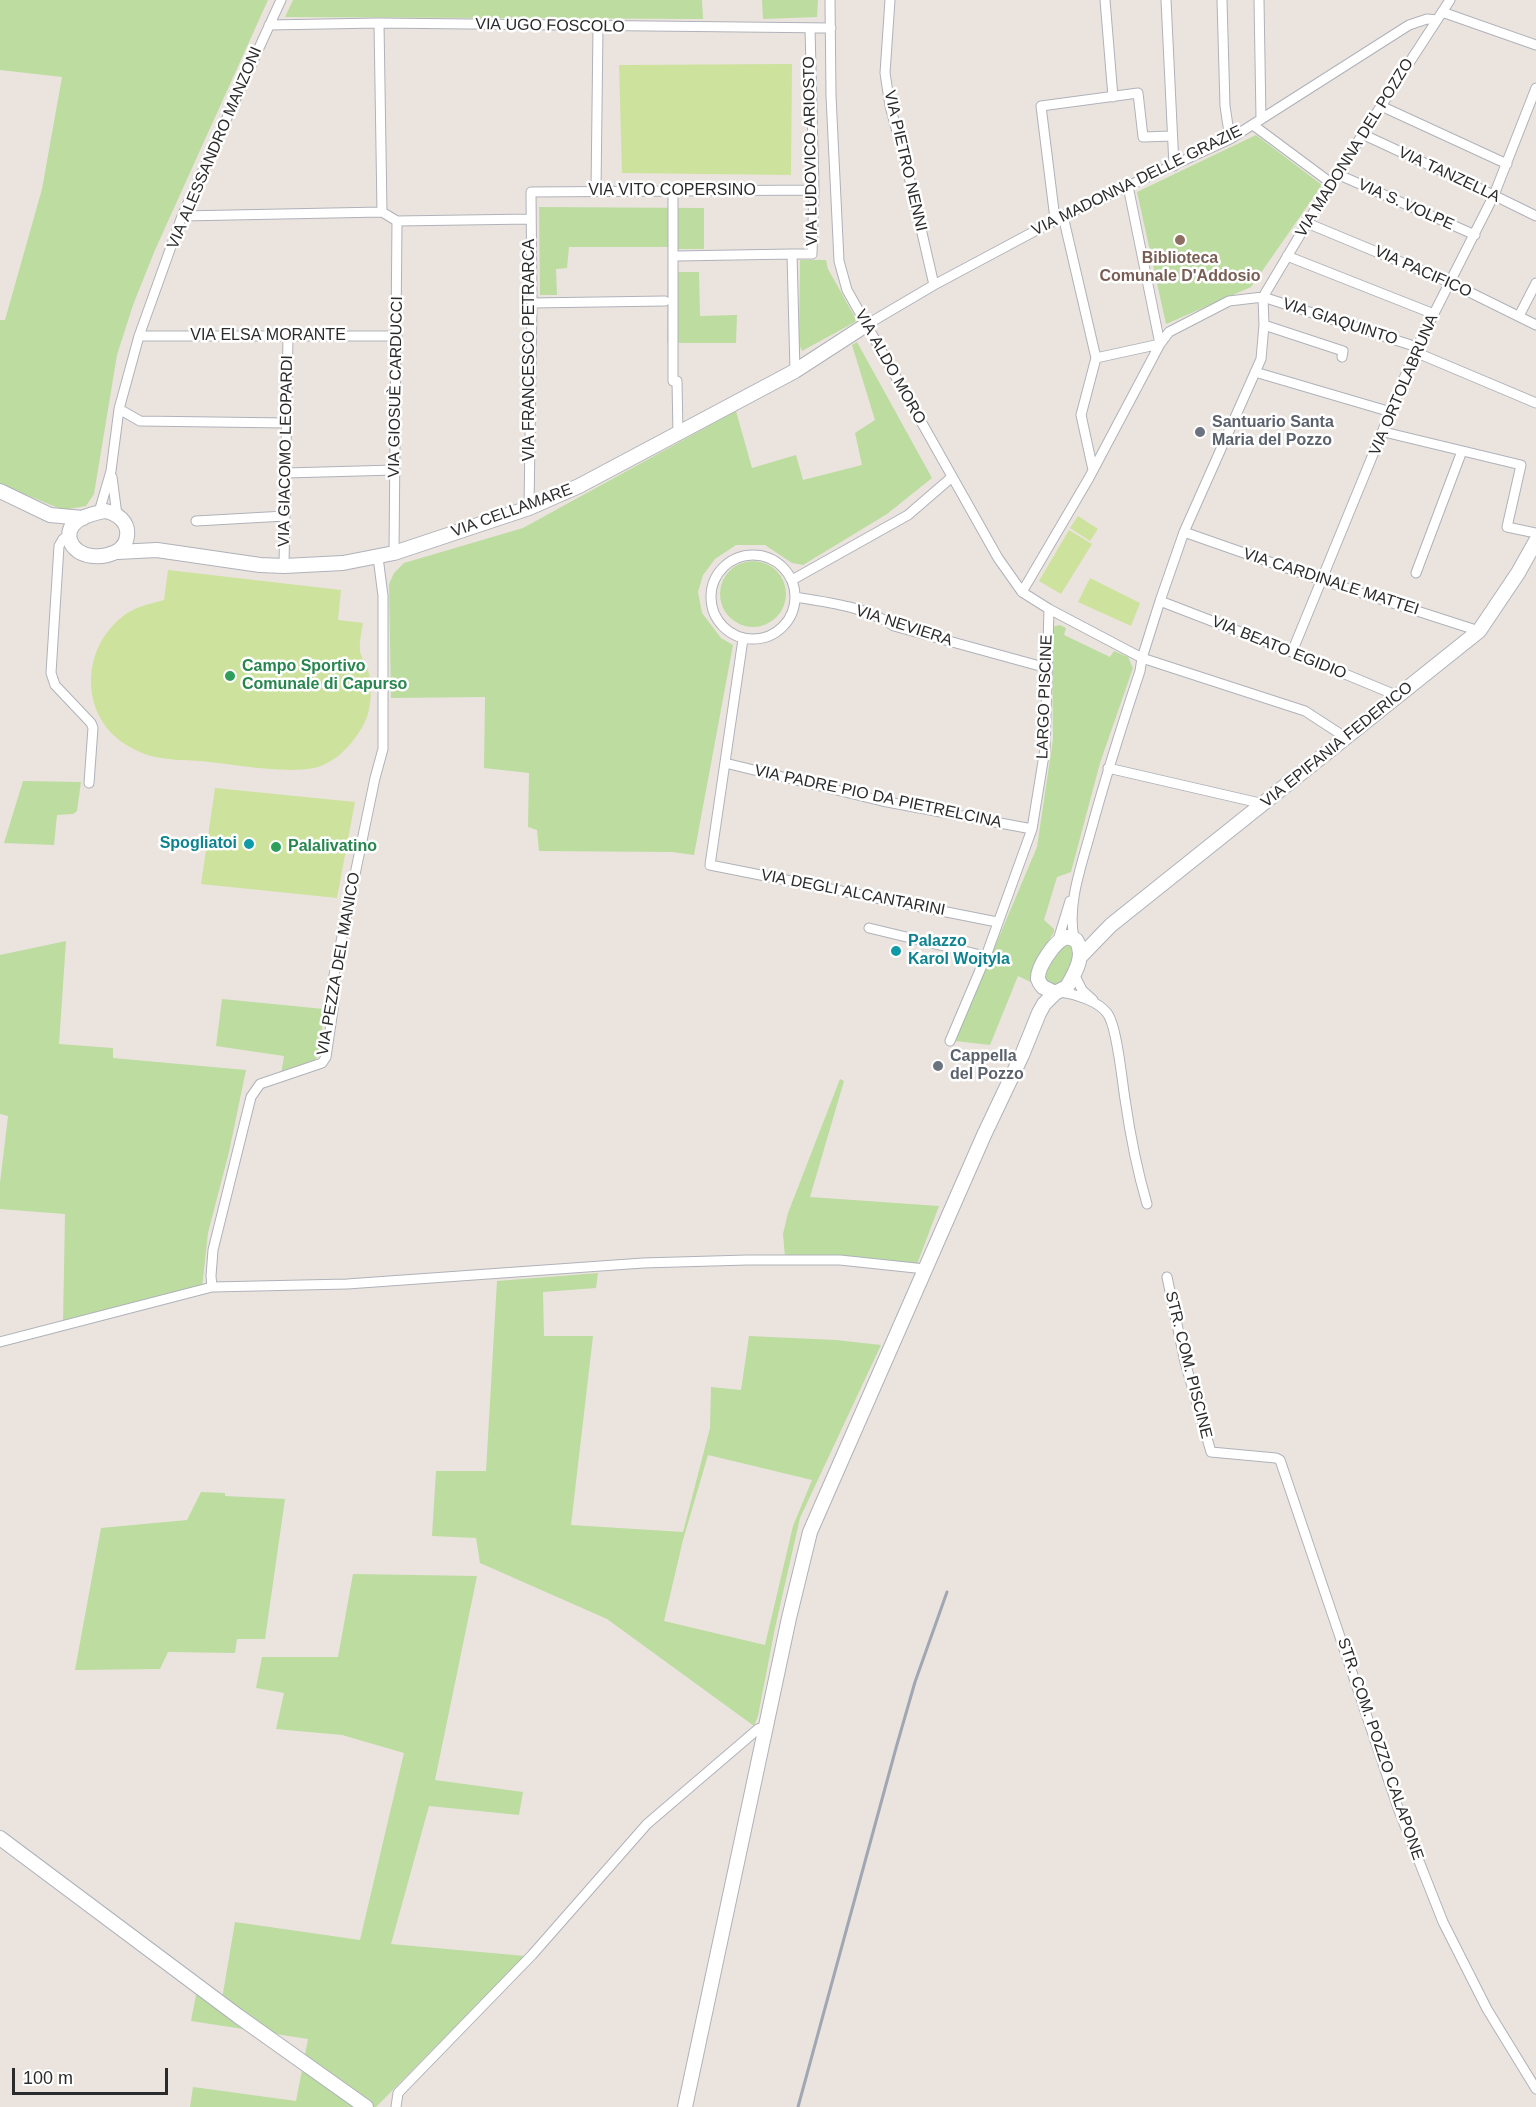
<!DOCTYPE html>
<meta charset="utf-8">
<style>
body{margin:0}
#map{position:relative;width:1536px;height:2107px;overflow:hidden;background:#ebe4de;font-family:Helvetica,sans-serif}
canvas{display:block}
.scale{position:absolute;left:12px;top:2068px;width:156px;height:27px;box-sizing:border-box;border:3px solid #2b2b2b;border-top:0;padding-left:8px;font-size:18px;line-height:21px;white-space:nowrap;color:#2b2b2b;-webkit-text-stroke:4px #fff;paint-order:stroke}
</style>
<div id="map">
<canvas width="1536" height="2107"></canvas>
<div class="scale">100 m</div>
</div>
<script>
const ctx = document.querySelector('canvas').getContext('2d');
ctx.lineJoin = 'round';
function paint(path, color) { ctx.fillStyle = color; ctx.fill(path, 'evenodd'); }
function trace(path, color, width, dash) { ctx.strokeStyle = color; ctx.lineWidth = width; ctx.lineCap = dash ? 'butt' : 'round'; ctx.setLineDash(dash || []); ctx.stroke(path); }
function label(font, color, halo, rows, align = 'center') {
  ctx.font = font + ' Helvetica,sans-serif'; ctx.lineWidth = 5; ctx.setLineDash([]); ctx.textBaseline = 'middle'; ctx.strokeStyle = halo; ctx.fillStyle = color; for (const [text, x, y, turn = 0] of rows) {
    ctx.save(); ctx.translate(x, y); ctx.rotate((+turn || 0) * Math.PI / 180); ctx.textAlign = isNaN(turn) ? turn : align; if (halo) ctx.strokeText(text, 0, 0); ctx.fillText(text, 0, 0); ctx.restore();
  }
}
const green = new Path2D(`
 M0,0H268L155,250L133,305L117,355L94,494L86,506L63,510L0,484V320H5L42,189L62,77L0,70Z
 M293,0H702L703,19L285,17Z
 M762,0H818L817,17L763,19Z
 M1256,135L1322,185L1251,287L1166,324L1137,192Z
 M539,207L704,208V249H677V272H699L700,316L737,315L736,343H667L668,247H569L567,268L556,269L557,295H540Z
 M800,260H826L828,269L856,319L855,322L802,351L799,344Z
 M857,342L932,478L887,514L803,565L792,563L765,545H736L715,559L703,575L698,592L702,613L721,638L733,645L694,855L672,852L539,851L537,830L528,827L529,773L484,768L485,697L391,698L389,584L394,573L404,563L523,528L736,411L752,468L796,455L803,480L862,465L855,433L875,420L852,345Z
 M720 594a33 33 0 1 1 66 0a33 33 0 1 1-66 0Z
 M1060,625L1066,628L1064,635L1110,657L1114,651L1128,657L1133,668L1100,763L1071,872L1057,877L1044,920L1054,929V932L1034,965L1033,983L1018,976L990,1045L955,1041L1037,847L1053,739L1052,629L1055,626Z
 M23,781L81,782L77,811L73,814L57,815L54,845L4,843Z
 M66,941L59,1044L113,1048V1058L246,1070L229,1152L208,1233L202,1288L63,1323L65,1214L0,1209V1183L8,1116L0,1114V955Z
 M1071,943L1076,952L1063,985L1052,988L1044,979V972L1062,944Z
 M222,999L324,1009L319,1055L311,1064L281,1074L284,1056L216,1046Z
 M840,1079L844,1081L810,1197L939,1206L916,1267L785,1257L783,1234L788,1213Z
 M598,1273L596,1288L543,1292L544,1336H593L571,1525L683,1532L710,1428L711,1387L741,1390L749,1336L836,1340L881,1345L800,1518L775,1628L758,1716L754,1726L607,1619L480,1563L476,1538L432,1536L436,1471H486L497,1281ZM708,1455L812,1480L793,1526L765,1645L664,1621L683,1540Z
 M201,1492L225,1493V1496L285,1499L265,1639H237L235,1653L168,1652L160,1669L75,1670L101,1528L187,1520Z
 M353,1574L477,1576L435,1780L523,1792L519,1815L429,1806L391,1944L525,1956L376,2107H190L193,2087L296,2101L308,2039L191,2021L196,1995L222,1999L235,1922L360,1940L404,1753L342,1735L276,1729L284,1693L256,1688L262,1657H338Z`);
const pitch = new Path2D(`
 M792,64L791,175L622,173L619,65Z
 M1078,516L1098,529L1090,541L1070,528Z
 M1069,530L1092,544L1061,594L1039,581Z
 M168,570L341,590L338,620L363,623C362,631 359,641 360,650C360,656 365,661 367,667C373,683 372,709 364,724C353,744 336,763 314,768C284,774 232,764 200,761C185,760 166,760 151,756C144,754 136,751 130,747C80,720 79,651 122,617C134,607 149,604 164,600Z
 M1090,578L1140,603L1131,626L1078,602Z
 M215,788L355,802L337,898L201,884Z`);
const street = new Path2D(`
 M830,0L831,96L839,261L847,290L998,558L1022,592L1049,609L1142,658L1305,711L1345,737
 M890,0L885,73L890,106L908,172L934,285
 M1105,0L1113,97
 M1166,0L1174,166
 M1222,0L1225,106L1230,139
 M1259,0L1261,119
 M1442,12L1536,45
 M379,23L382,212
 M269,25L379,23L831,28
 M1381,106L1507,164
 M1253,125L1331,183
 M1362,134L1485,191L1536,216
 M1337,174L1475,235
 M673,190V381H677L678,433
 M596,191L598,27
 M182,216L382,212L397,221L531,219
 M1063,216L1096,358L1081,415L1093,470
 M1055,219L1041,106L1138,93L1143,137L1172,136
 M1307,223L1451,283L1536,325
 M792,254H812L814,190L810,28
 M677,256L792,254L795,371
 M1287,256L1434,314
 M1263,297L1331,183L1450,0
 M532,303L665,301
 M1519,316L1536,283
 M866,325L934,285L1063,216L1230,139L1409,25L1427,19L1437,20
 M1264,325L1343,351L1342,357
 M139,336H397
 M1415,352L1536,403
 M1096,358L1160,344L1128,186
 M1255,372L1391,412
 M119,409L140,421L286,423
 M1384,432L1521,465L1507,527L1536,533
 M286,473L395,470
 M112,477L117,515
 M529,508L532,303L531,192L814,190
 M99,512L111,471L119,409L139,336L182,216L281,0
 M196,521L285,516
 M1184,532L1321,580L1479,631
 M69,535L63,539L59,546L51,673L55,685L91,723L93,728L89,783
 M394,553L397,221
 M711 597a42 42 0 1 1 84 0a42 42 0 1 1-84 0Z
 M284,566L288,336
 M1416,573L1462,451
 M792,580L908,515L952,477
 M1022,592L1089,478L1160,344L1169,332L1229,301L1263,297L1417,347
 M795,597C827,602 867,607 894,626L1047,668
 M1160,601L1292,652L1398,696
 M743,639L710,865L997,922
 M1292,652L1417,347L1494,195L1536,88
 M725,763L882,801L1032,829
 M1108,768L1264,804
 M869,928L989,957
 M1074,938C1067,905 1081,867 1090,834C1105,779 1122,725 1140,671L1142,658L1160,601L1184,532L1261,359L1264,325L1263,297
 M1058,940L1070,901
 M1074,974L1082,990L1093,1000
 M1061,992C1075,994 1098,1001 1107,1013C1117,1025 1122,1081 1125,1099C1130,1134 1137,1170 1147,1204
 M950,1041L986,956L1032,829L1045,749L1049,609
 M1167,1277L1185,1362L1211,1452L1276,1458L1280,1460L1398,1808L1443,1922L1487,2009L1536,2089
 M212,1287L211,1276L213,1250L251,1097L260,1084L322,1063L326,1057L334,1003L332,985L375,778L383,749V596L378,557
 M0,1342L212,1287L347,1284L643,1263L747,1260H840L925,1269
 M396,2107L398,2093L532,1955L647,1824L758,1729L766,1726`);
const secondary = new Path2D(`
 M0,491L50,515L83,518
 M105,511C117,513 129,522 127,536C125,557 92,561 78,551C74,548 71,544 70,540C65,520 90,514 105,511Z
 M117,552L157,550L260,565L284,566L343,563L394,553L529,508L579,486L795,371L866,325
 M1067,937L1076,940C1086,955 1075,973 1067,987L1055,993L1043,987C1041,985 1039,982 1038,979C1037,967 1056,939 1067,937Z
 M1081,956L1111,925L1479,631L1518,573L1536,541
 M0,1838L238,2016L366,2107
 M685,2107L789,1618L810,1532L984,1135L1022,1055L1039,1013L1044,1004L1055,993`);
const rail = new Path2D(`
 M798,2107L896,1748L915,1682L947,1592`);
const markers = [
 [1180,240,6,"#8d6e63"],
 [1200,432,6,"#6b7280"],
 [230,676,6,"#2e9e5b"],
 [249,844,6,"#0f9aa8"],
 [276,847,6,"#2e9e5b"],
 [896,951,6,"#0f9aa8"],
 [938,1066,6,"#6b7280"]
];
const streetNames = [
 ["VIA UGO FOSCOLO",550,26,1],
 ["VIA ALESSANDRO MANZONI",215,148,-67],
 ["VIA MADONNA DEL POZZO",1355,148,-58],
 ["VIA LUDOVICO ARIOSTO",811,151,-91],
 ["VIA PIETRO NENNI",905,161,77],
 ["VIA TANZELLA",1449,175,25],
 ["VIA MADONNA DELLE GRAZIE",1137,181,-26],
 ["VIA VITO COPERSINO",672,191],
 ["VIA S. VOLPE",1406,205,24],
 ["VIA PACIFICO",1423,272,24],
 ["VIA GIAQUINTO",1340,322,18],
 ["VIA ELSA MORANTE",268,336],
 ["VIA FRANCESCO PETRARCA",530,350,-90],
 ["VIA ALDO MORO",890,367,61],
 ["VIA ORTOLABRUNA",1404,385,-67],
 ["VIA GIOSUÈ CARDUCCI",396,387,-89],
 ["VIA GIACOMO LEOPARDI",286,451,-89],
 ["VIA CELLAMARE",512,511,-20],
 ["VIA CARDINALE MATTEI",1331,582,18],
 ["VIA NEVIERA",904,626,18],
 ["VIA BEATO EGIDIO",1279,648,22],
 ["LARGO PISCINE",1045,697,-88],
 ["VIA EPIFANIA FEDERICO",1337,745,-39],
 ["VIA PADRE PIO DA PIETRELCINA",878,797,12],
 ["VIA DEGLI ALCANTARINI",853,893,11],
 ["VIA PEZZA DEL MANICO",339,964,-80],
 ["STR. COM. PISCINE",1188,1365,76],
 ["STR. COM. POZZO CALAPONE",1380,1749,71]
];
const educationNames = [
 ["Biblioteca",1180,259],
 ["Comunale D'Addosio",1180,277]
];
const worshipNames = [
 ["Santuario Santa",1212,423],
 ["Maria del Pozzo",1212,441],
 ["Cappella",950,1057],
 ["del Pozzo",950,1075]
];
const leisureNames = [
 ["Campo Sportivo",242,667],
 ["Comunale di Capurso",242,685],
 ["Palalivatino",288,847]
];
const cultureNames = [
 ["Spogliatoi",237,844],
 ["Palazzo",908,942,"left"],
 ["Karol Wojtyla",908,960,"left"]
];
paint(green, '#bcdca0');
paint(pitch, '#cde29d');
trace(street, '#afb2ba', 11);
trace(secondary, '#afb2ba', 16);
trace(street, '#fff', 9);
trace(secondary, '#fff', 14);
trace(rail, '#a1a6b3', 3);
for (const [x, y, r, color] of markers) { const dot = new Path2D(); dot.arc(x, y, r, 0, 2 * Math.PI); ctx.fillStyle = color; ctx.fill(dot); trace(dot, '#fff', 2); }
label('16px', '#2b2b2b', '#fff', streetNames);
label('bold 16px', '#785e54', '#fff', educationNames);
label('bold 16px', '#5b616d', '#fff', worshipNames, 'left');
label('bold 16px', '#27864d', '#fff', leisureNames, 'left');
label('bold 16px', '#0d838f', '#fff', cultureNames, 'right');
</script>
